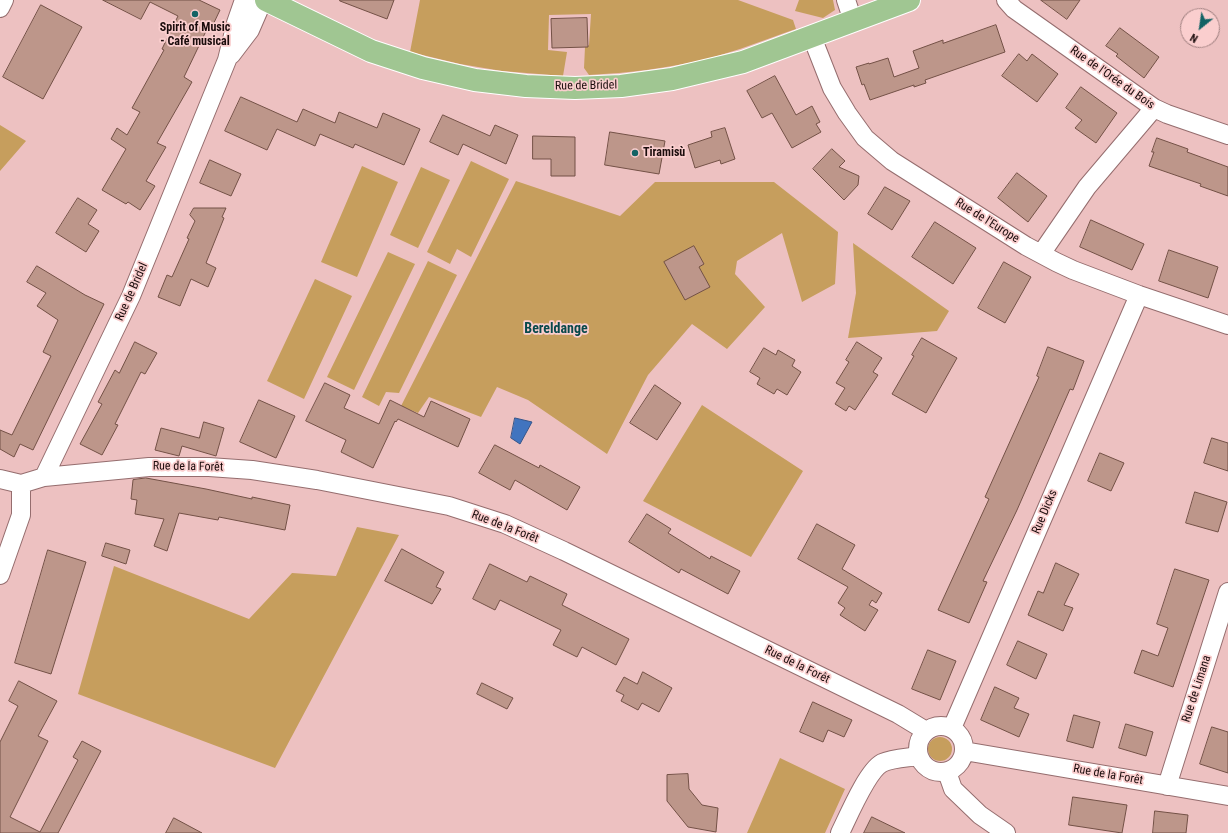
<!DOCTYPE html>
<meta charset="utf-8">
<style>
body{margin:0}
#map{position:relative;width:1228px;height:833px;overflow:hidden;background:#edc1c1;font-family:"Roboto Condensed",sans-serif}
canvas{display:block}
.north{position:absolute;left:1180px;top:8px;width:40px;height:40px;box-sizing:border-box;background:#facece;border:1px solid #a08080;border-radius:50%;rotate:210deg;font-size:11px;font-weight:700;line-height:16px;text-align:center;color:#1a0c0c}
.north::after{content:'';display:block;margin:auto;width:14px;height:18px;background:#136365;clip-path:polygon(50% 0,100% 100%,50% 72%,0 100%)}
</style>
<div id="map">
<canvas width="1228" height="833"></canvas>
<div class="north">N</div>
</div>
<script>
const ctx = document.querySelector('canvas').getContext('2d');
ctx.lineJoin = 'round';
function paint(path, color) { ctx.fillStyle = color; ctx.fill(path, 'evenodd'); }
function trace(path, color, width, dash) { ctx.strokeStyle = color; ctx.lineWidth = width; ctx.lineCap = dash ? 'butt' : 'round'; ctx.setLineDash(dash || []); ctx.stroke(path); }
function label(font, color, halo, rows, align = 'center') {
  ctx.font = font + ' "Roboto Condensed",sans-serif'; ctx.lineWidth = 3.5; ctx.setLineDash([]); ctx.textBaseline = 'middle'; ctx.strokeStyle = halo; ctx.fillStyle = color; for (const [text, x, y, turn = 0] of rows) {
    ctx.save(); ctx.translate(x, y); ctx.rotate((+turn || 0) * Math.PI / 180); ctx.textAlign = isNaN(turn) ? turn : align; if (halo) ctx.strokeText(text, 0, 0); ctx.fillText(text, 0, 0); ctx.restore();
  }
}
const green = new Path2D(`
 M420,0H738L793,20L796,29C767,39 737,51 707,59C668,68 629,73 589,75L584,68L585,47L589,45L591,14L549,15L548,50L567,52L563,76L502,71L460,64L410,52Z
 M799,0H833L835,10L823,18L795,11Z
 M0,125L26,141L0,171Z
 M471,161L509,179L471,257L457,249L450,264L427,252Z
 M362,166L398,182L357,277L321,262Z
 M421,167L450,180L418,248L390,235Z
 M516,181L620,216L655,182H774L838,232L835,284L802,302L782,233L737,261L735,274L765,307L727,349L692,324L648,375L607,454L528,400L497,387L481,417L429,397L418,413L401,406Z
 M853,243L949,311L937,331L848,338L856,293Z
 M388,252L415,264L354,390L327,377Z
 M428,261L457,275L399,393L386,392L379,406L362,397Z
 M315,279L352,296L304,399L267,381Z
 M702,405L803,471L751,557L643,501Z
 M357,527L399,535L275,768L78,694L114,566L249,619L292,573L336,576Z
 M928 749a12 12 0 1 1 24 0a12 12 0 1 1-24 0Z
 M780,758L845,789L825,833H747Z`);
const water = new Path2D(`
 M515,418L532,422L520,444L511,438Z`);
const building = new Path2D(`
 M103,0H199L220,10L210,31L207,29L184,77L192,82L157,143L166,147L146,181L155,186L140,210L128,202L126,204L102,190L126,149L111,139L117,128L127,135L140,112L132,108L164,50L162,49L178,16L150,2L141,19Z
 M340,0H394L387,19L340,1Z
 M1041,0H1080L1067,19Z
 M41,5L82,27L43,99L3,77Z
 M587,18L588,47L552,48L551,19Z
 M996,25L1005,52L925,80L926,83L914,87V85L870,100L864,84L862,85L856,67L869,63V64L888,58L894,77L919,68L913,51L943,40V43Z
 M1120,28L1159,57L1144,78L1116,56L1118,54L1106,46Z
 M1019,54L1027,61L1032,54L1058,74L1037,102L1002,76Z
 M775,76L796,115L812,106L820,122L816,124L821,132L792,148L772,113L762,118L747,91Z
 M1081,87L1117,113L1096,143L1075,128L1082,120L1066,108Z
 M241,97L297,122L303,109L335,123L339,112L377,128L383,113L420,129L404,165L355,144L353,148L320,134L315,146L277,129L267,150L225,131Z
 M443,115L490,136L495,125L518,135L506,164L463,144L458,155L430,142Z
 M725,128L735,159L721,164L720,160L695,168L688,145L712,137L711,132Z
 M610,132L665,141L659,174L605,165Z
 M533,136L575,137V176H551V159H533Z
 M1157,138L1188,149L1187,152L1228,167V196L1200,186L1201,184L1149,166L1154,152H1152Z
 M832,149L845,161L839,167L859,176L858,185L844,200L813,169Z
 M210,160L241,174L231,196L200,183Z
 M1017,173L1047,196L1028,222L998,198Z
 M885,187L910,201L892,230L868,214Z
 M78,198L97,210L88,224L99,231L86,252L56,233Z
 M194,208H226L222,217L224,218L206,263L216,268L208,287L191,279L180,306L158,297L167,275L172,277L189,239L187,238L195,221L190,215Z
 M1091,220L1144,244L1132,270L1080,247Z
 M935,222L976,248L953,284L912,257Z
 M694,246L704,264L699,267L710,287L685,300L664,262Z
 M1169,250L1218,267L1208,298L1159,281Z
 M1004,262L1031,277L1005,323L978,308Z
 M37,266L85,295L104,304L33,450L20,444L14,457L0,449V430L12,435L51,356L43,352L58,320L37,306L46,293L27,282Z
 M922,338L957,358L926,413L892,394L914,356L912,355Z
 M135,342L157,353L145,374L141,372L115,424L118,425L102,455L80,444L102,404L98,402L115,370L119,373Z
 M857,342L882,358L873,372L878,375L855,410L849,406L846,411L835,404L845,388L836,383L849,362L846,360Z
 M1048,347L1084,361L1073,390L1070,389L1017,510L983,581L987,582L969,623L938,610L989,499L985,497L1039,377L1037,376Z
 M764,348L776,355L778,350L795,360L792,366L801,372L787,395L777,389L774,394L757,384L760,378L750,372Z
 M325,383L350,395L344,408L379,424L390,400L424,417L431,401L470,419L458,447L398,419L396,422L395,421L373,468L341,452L346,440L306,421Z
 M655,385L681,403L657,440L630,423Z
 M259,400L295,416L276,458L240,442Z
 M204,422L224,428L216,456L182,446L179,456L155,450L161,428L199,438Z
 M1212,438L1228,443V471L1204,463Z
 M495,445L539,468L540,465L580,487L567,510L515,480L510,490L479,473Z
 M1100,453L1124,463L1111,491L1088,481Z
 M146,478L206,489L252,499V497L290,505L285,530L219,517L218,520L179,513L167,551L154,546L164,519L135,514L137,500L131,499L133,480Z
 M1195,492L1227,502L1218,532L1186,523Z
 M647,514L671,529L668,533L710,559L711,556L740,571L728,594L681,569L679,573L629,542Z
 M817,524L855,545L842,569L882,593L876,603L872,600L869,605L878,610L865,631L840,615L845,608L838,603L848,587L798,559Z
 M106,543L130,550L126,564L102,556Z
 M402,549L444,572L436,587L441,589L432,604L385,581Z
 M48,550L86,562L51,674L15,663Z
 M1056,563L1079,574L1064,605L1073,608L1063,631L1028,615L1038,591L1043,593Z
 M490,564L527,582L530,576L567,594L562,605L629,639L616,665L582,647L577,657L553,645L561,630L500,600L495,610L473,599Z
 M1175,569L1209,580L1173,687L1134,673L1142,650L1158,656L1168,628L1157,624Z
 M1018,641L1047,654L1036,679L1007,665Z
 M928,650L956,661L940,700L912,689Z
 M643,672L672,688L659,712L642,703L638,710L621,701L624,695L616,691L624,677L637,684Z
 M19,681L57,701L38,736L48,741L10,817L40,832L78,760L73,757L82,741L101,751L58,833H0V742L18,706L9,701Z
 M482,683L513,698L507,709L477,694Z
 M995,687L1019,698L1014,708L1029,714L1019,737L981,720Z
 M813,702L852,720L844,737L828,730L823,742L800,732Z
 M1074,715L1100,722L1093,748L1067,741Z
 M1126,724L1153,732L1146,756L1119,748Z
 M1212,727L1228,732V773L1200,764Z
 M688,774L689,789L702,805L718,808L716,832L688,827L667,801V775Z
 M1073,797L1127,805L1122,833L1069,825Z
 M1155,811L1188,815L1186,833H1153Z
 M872,817L905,833H864Z
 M174,818L202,833H166Z`);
const minor = new Path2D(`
 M846,0L853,21
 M1006,0L1014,9L1154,108L1167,114L1228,135
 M0,8L4,0
 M812,37L832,88L847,113L865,138L892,161L1026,246L1056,262L1073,270L1139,295L1228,325
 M231,55L250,30L263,0
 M1041,254L1087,187L1154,108
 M44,477L149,467H209L252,470L317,480L449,506L505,524L564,551L898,714L926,731
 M0,479L21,484L44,477L131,296L227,60L236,23L244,0
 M0,575L21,515V484
 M918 749a23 23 0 1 1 46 0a23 23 0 1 1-46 0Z
 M952,728L1139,295
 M964,751L1228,796
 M947,772L953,789L980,815L1006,833
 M1167,786L1228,592
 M840,833C848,817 867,771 882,763C893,758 907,758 919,756`);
const major = new Path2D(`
 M266,0L371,51L423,68L475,80L526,86L575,88L621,86L672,79L743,62L909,0`);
const markers = [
 [195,14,4,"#136365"],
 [635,153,4,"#136365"]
];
const poiNames = [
 ["Spirit of Music",195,28],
 ["- Café musical",195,42],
 ["Tiramisù",643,153,"left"]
];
const streetNames = [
 ["Rue de l'Orée du Bois",1112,78,35],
 ["Rue de Bridel",586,86,-1],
 ["Rue de l'Europe",987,221,32],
 ["Rue de Bridel",132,292,-66],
 ["Rue de la Forêt",188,467,1],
 ["Rue Dicks",1045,512,-67],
 ["Rue de la Forêt",505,527,21],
 ["Rue de la Forêt",797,665,26],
 ["Rue de Limana",1197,689,-72],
 ["Rue de la Forêt",1108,775,10]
];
const quarterNames = [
 ["Bereldange",556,329]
];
paint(green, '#c69e5d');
paint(water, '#4174bf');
trace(water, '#355589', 1);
paint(building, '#bd968a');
trace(building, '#735146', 1);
trace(minor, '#956d6e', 20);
trace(major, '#fff', 24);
trace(minor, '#fff', 18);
trace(major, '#a0c692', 22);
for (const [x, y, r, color] of markers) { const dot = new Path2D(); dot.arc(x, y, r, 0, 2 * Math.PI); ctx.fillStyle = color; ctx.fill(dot); trace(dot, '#facece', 1.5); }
label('bold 12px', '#1a0c0c', '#facece', poiNames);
label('12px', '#1a0c0c', '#facece', streetNames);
label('bold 14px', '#08494b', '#facece', quarterNames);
</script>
